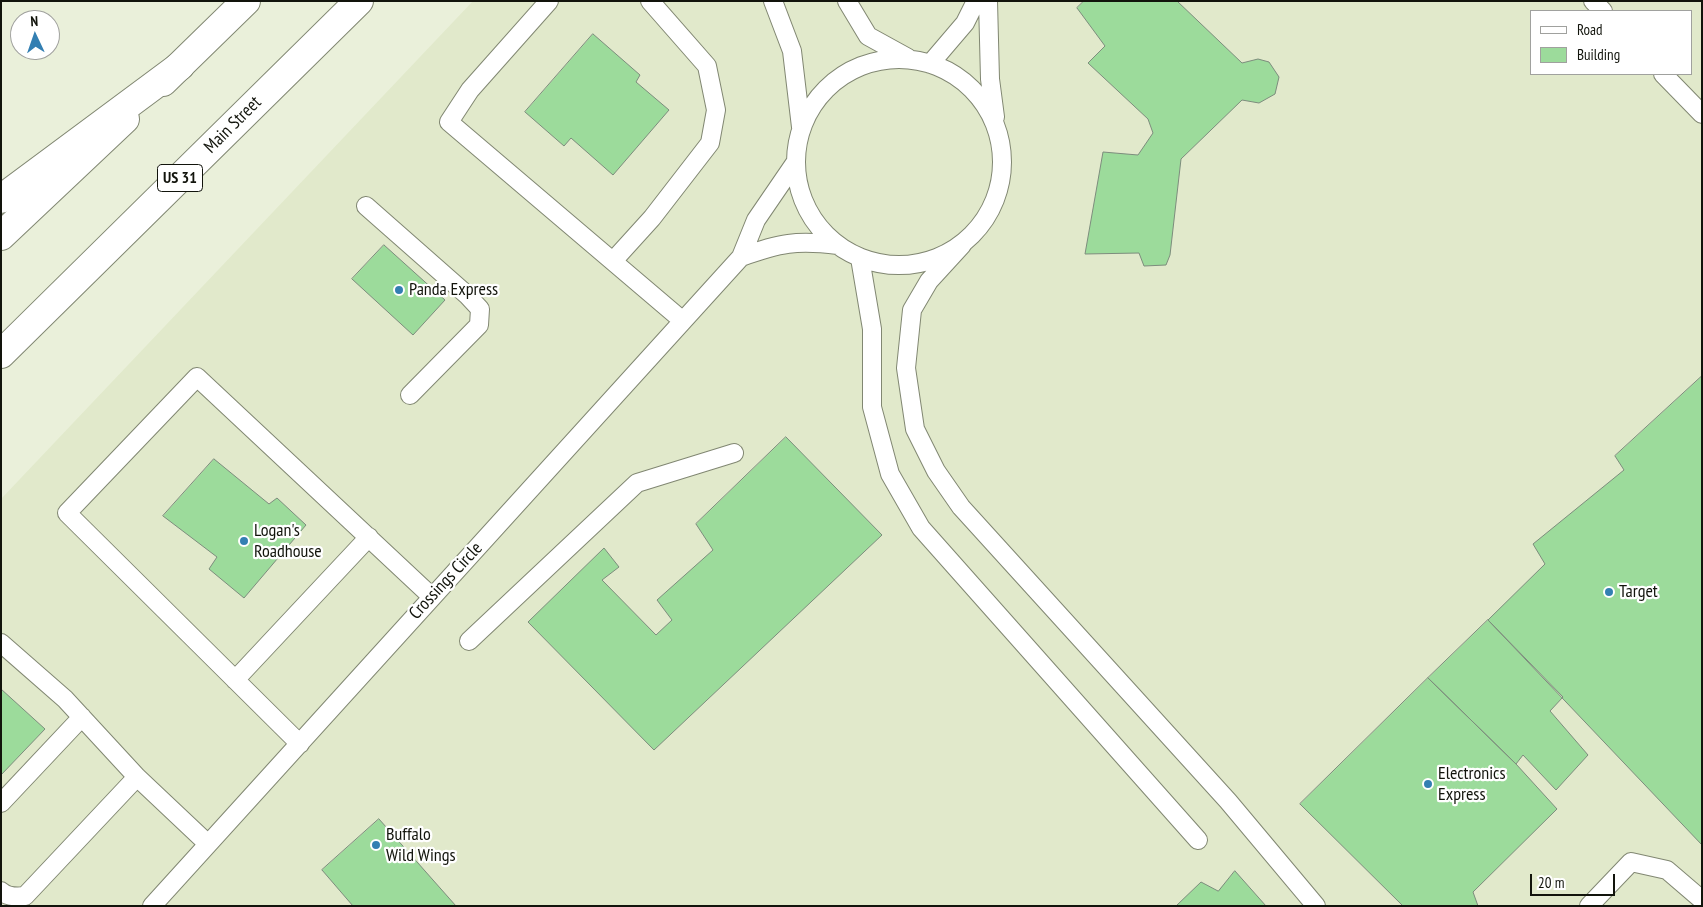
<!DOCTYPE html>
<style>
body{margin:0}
#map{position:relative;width:1703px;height:907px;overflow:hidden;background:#eaf0da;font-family:"PT Sans Narrow",sans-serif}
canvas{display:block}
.frame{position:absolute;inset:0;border:2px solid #12140c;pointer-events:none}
.legend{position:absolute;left:1530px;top:10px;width:162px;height:65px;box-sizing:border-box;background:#fff;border:1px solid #a0a19e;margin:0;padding:6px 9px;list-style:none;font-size:15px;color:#12140c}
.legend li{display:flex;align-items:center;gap:10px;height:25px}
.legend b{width:25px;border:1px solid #a0a19e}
.north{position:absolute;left:10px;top:10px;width:50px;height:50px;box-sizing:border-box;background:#fff;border:1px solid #a0a19e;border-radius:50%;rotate:357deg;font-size:14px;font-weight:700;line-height:20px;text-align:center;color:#12140c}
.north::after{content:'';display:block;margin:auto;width:18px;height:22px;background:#337fb2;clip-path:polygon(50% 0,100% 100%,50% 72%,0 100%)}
.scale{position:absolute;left:1530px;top:874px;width:85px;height:22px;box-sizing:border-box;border:2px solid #12140c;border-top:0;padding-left:6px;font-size:15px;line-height:18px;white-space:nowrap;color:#12140c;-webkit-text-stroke:4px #fff;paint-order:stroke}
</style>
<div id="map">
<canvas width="1703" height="907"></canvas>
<div class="frame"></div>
<ul class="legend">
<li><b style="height:6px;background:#fff"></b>Road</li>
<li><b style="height:14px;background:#9cdb9b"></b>Building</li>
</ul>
<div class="north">N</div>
<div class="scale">20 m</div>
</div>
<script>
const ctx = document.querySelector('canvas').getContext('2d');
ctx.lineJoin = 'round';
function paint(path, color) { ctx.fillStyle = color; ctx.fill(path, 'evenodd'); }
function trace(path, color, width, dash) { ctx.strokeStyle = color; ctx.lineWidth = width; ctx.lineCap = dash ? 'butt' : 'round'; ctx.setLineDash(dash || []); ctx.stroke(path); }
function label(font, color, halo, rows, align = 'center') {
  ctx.font = font + ' "PT Sans Narrow",sans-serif'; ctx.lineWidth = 4.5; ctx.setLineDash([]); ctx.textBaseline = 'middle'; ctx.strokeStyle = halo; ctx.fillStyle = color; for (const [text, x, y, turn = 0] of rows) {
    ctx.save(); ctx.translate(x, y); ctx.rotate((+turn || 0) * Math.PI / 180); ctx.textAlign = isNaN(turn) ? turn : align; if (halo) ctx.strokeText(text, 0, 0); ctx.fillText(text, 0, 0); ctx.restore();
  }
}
const built = new Path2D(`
 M473,1H1702V906H1V499ZM1532,11H1692V74H1532Z`);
const building = new Path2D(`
 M1084,1H1177L1242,63L1258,59L1269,62L1279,77L1275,94L1259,103L1242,100L1181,159L1170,255L1166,265L1144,266L1139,253L1085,254L1103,152L1138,155L1153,133L1148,119L1088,63L1105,46L1077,8Z
 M593,34L640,75L636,82L669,110L613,175L571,138L564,146L525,112Z
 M384,245L445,300L413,335L352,279Z
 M1702,376V845L1488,620L1545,564L1533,544L1624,470L1615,456Z
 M786,437L882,535L654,750L528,622L604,548L619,567L602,580L656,635L672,620L657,600L713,550L696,524Z
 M214,459L269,504L277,498L306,525L244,598L209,569L217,557L163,516Z
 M1488,620L1563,697L1550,711L1588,755L1556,790L1523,755L1516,764L1428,678Z
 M1428,678L1516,764L1557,809L1473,892L1478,906H1403L1300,804Z
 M1,689L45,729L1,775Z
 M379,819L456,906H353L322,870Z
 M1235,871L1266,906H1176L1201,882L1218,891Z`);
const lane = new Path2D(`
 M549,1L470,90L449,122L683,321
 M773,1L792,51L801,127
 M847,1L868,36L908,58
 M988,1L990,79L995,117
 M1593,1L1603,11
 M796 162a103 103 0 1 1 206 0a103 103 0 1 1-206 0Z
 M930,64L965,23L976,1
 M1663,74L1702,114
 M366,206L467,295L480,309L479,325L410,395
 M962,245L929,281L912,310L906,368L915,429L936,471L961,507L1228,801L1316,906
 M741,257C780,243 796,240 838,245
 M860,258L872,329V407L890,474L921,528L1198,840
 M613,261L652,218L710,143L716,110L707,66L650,1
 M469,641L637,483L734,453
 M1,643L65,699L137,777L208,844
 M235,680L369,537
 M300,744L67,513L197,377L431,596
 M1,803L82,717
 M1,891C7,897 16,897 25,896L137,777
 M152,906L741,257L756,220L795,163
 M1589,906L1631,862L1667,870L1702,900`);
const primary = new Path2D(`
 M163,82L246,1
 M1,236L125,119
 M1,354L359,1`);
const highway = new Path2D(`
 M1,199L180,66`);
const markers = [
 [399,290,5,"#337fb2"],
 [244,541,5,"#337fb2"],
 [1609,592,5,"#337fb2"],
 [1428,784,5,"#337fb2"],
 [376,845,5,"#337fb2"]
];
const shields = [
 [180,178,45]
];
const shieldNames = [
 ["US 31",180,178]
];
const streetNames = [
 ["Main Street",233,125,-45],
 ["Crossings Circle",446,581,-47]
];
const poiNames = [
 ["Panda Express",409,290],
 ["Logan's",254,531],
 ["Roadhouse",254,552],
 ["Target",1619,592],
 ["Electronics",1438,774],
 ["Express",1438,795],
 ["Buffalo",386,835],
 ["Wild Wings",386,856]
];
paint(built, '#e1e9cb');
paint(building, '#9cdb9b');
trace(building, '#7d8d7d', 1);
trace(lane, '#818772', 20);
trace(primary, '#818772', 30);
trace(highway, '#818772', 30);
trace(lane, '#fff', 18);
trace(primary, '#fff', 28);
trace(highway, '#fff', 28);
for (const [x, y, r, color] of markers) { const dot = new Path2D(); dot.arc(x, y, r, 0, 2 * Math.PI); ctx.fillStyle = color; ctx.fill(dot); trace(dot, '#fff', 2); }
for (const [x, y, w] of shields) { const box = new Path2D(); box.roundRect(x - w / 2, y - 13.5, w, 27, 4); ctx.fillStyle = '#fff'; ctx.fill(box); trace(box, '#12140c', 1); }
label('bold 16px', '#12140c', null, shieldNames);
label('18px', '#12140c', '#fff', streetNames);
label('18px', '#12140c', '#fff', poiNames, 'left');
</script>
